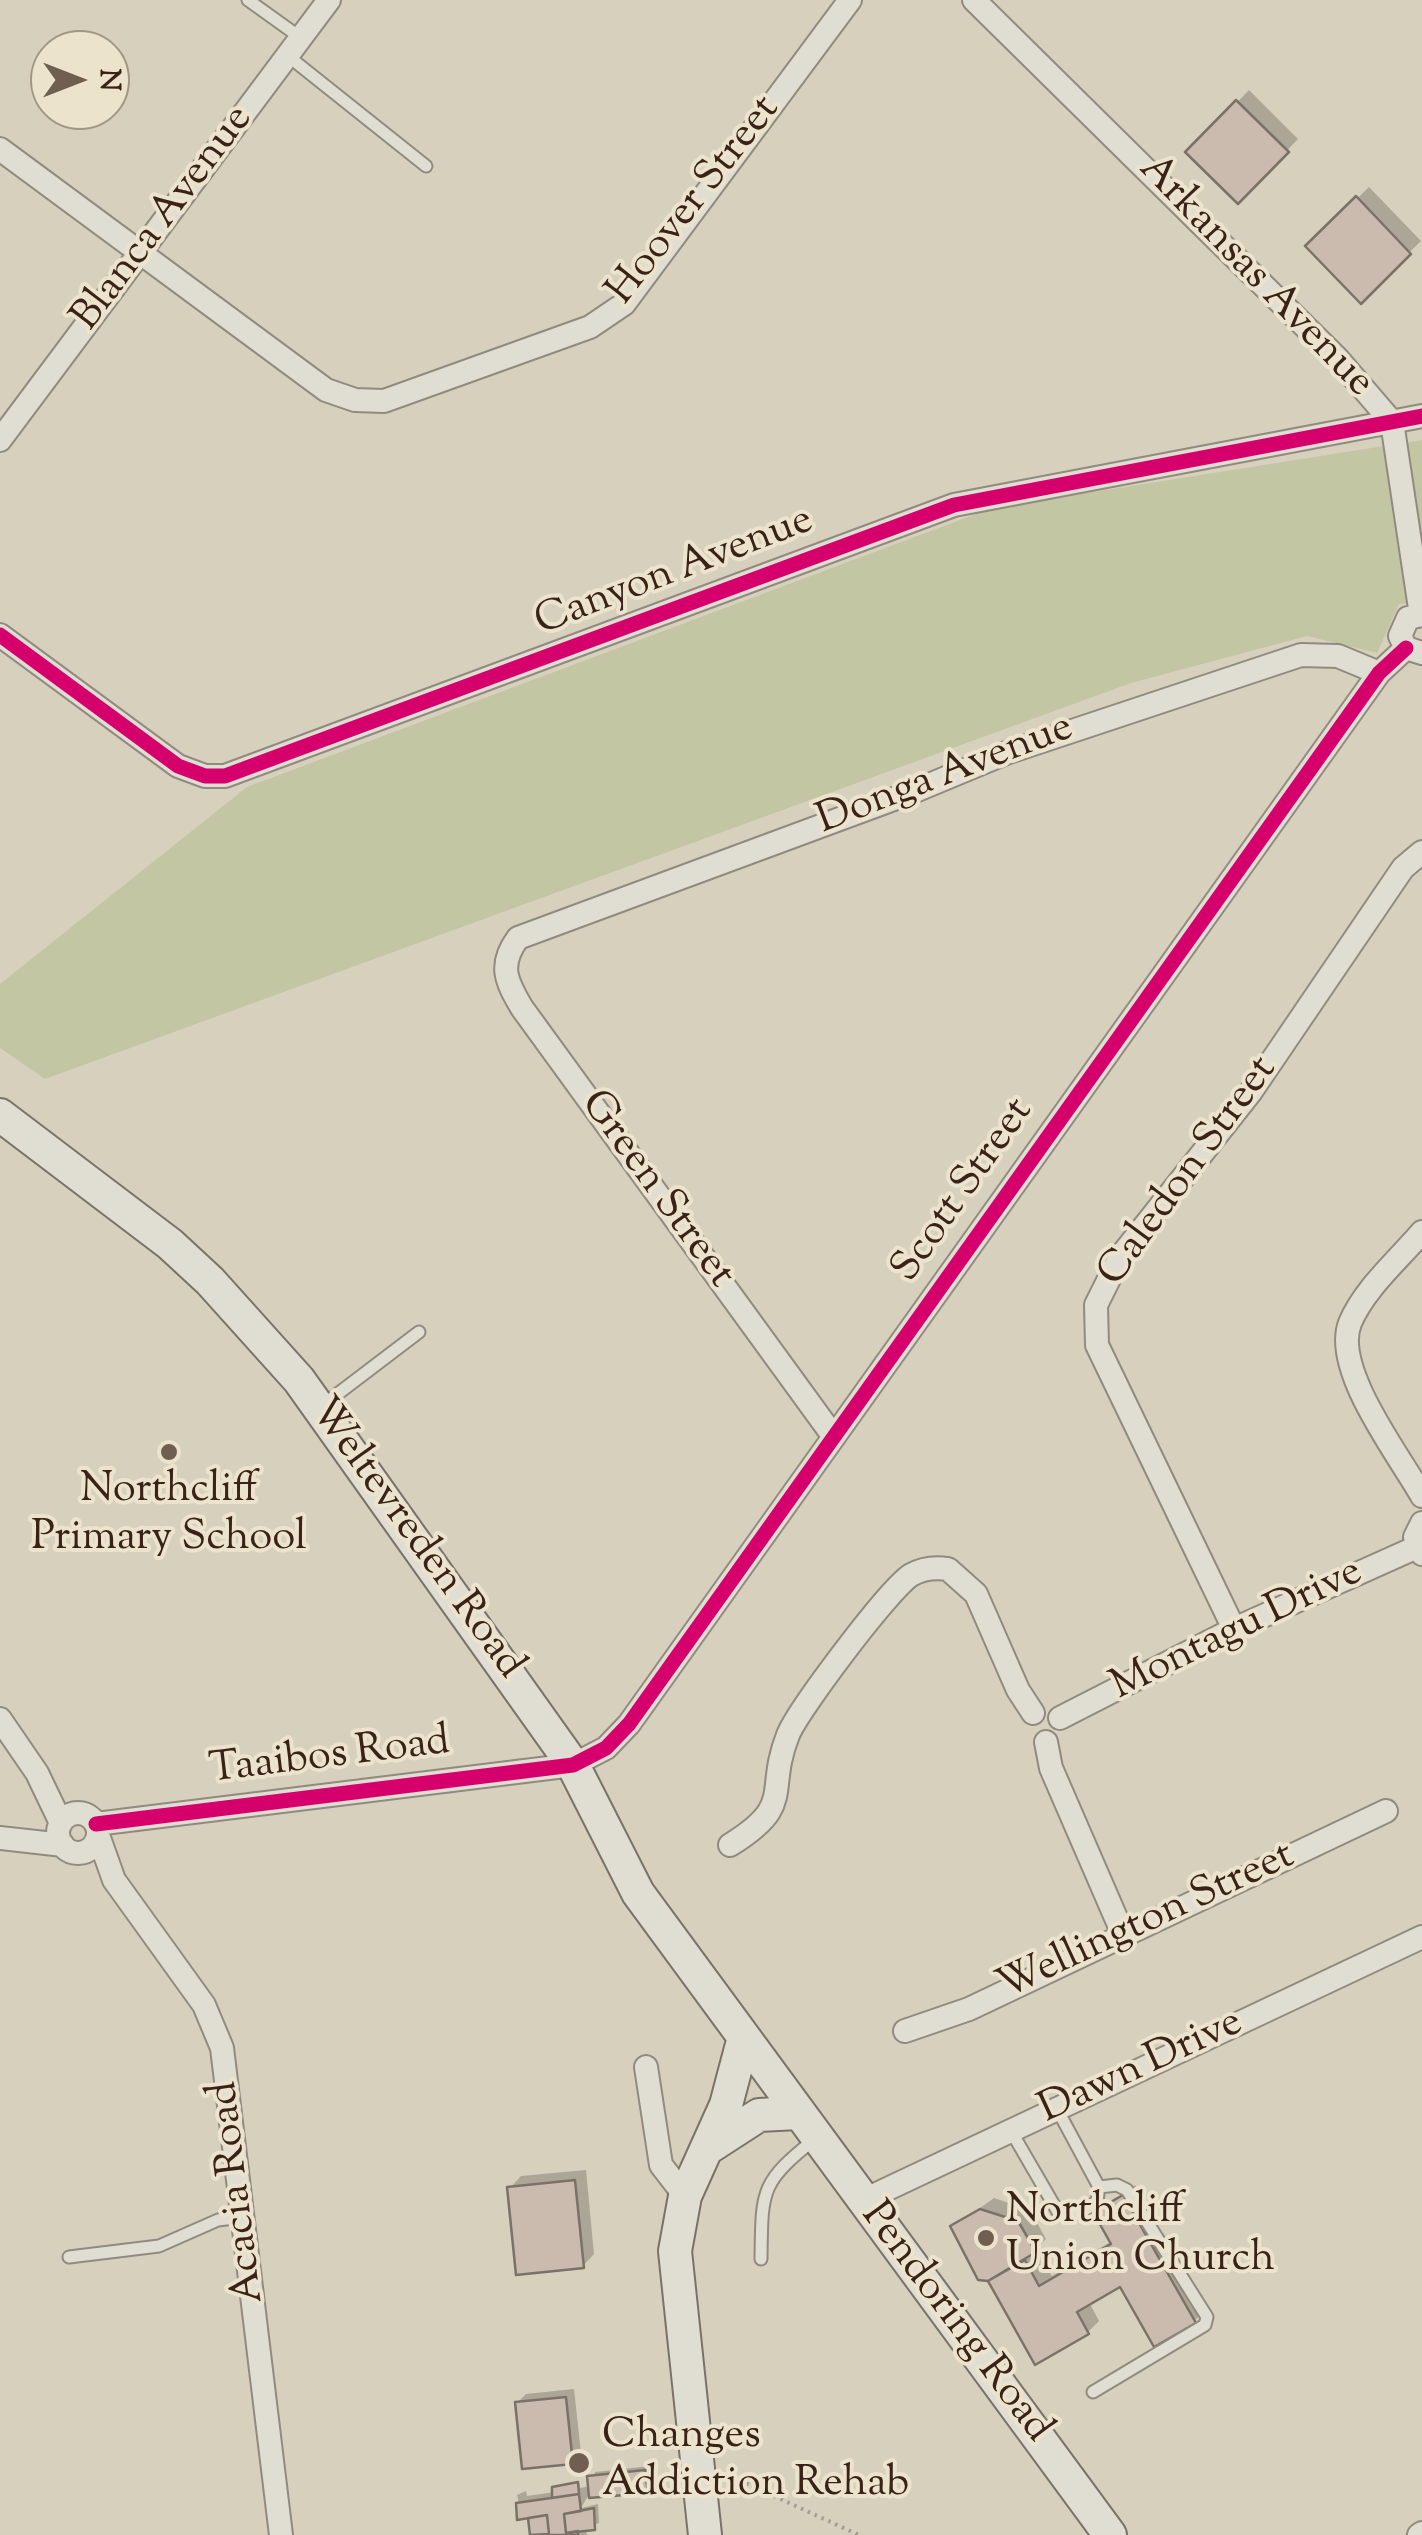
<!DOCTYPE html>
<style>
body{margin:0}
#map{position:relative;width:1422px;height:2535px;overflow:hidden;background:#d7d0bd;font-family:"Sorts Mill Goudy",serif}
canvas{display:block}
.north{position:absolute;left:30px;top:30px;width:100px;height:100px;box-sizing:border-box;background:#ece3cd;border:2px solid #a49684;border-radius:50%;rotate:90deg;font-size:28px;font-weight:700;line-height:40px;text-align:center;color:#392217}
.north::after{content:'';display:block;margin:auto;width:35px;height:45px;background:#705f51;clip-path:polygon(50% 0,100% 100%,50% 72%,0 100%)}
</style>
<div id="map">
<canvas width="1422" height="2535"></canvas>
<div class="north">N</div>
</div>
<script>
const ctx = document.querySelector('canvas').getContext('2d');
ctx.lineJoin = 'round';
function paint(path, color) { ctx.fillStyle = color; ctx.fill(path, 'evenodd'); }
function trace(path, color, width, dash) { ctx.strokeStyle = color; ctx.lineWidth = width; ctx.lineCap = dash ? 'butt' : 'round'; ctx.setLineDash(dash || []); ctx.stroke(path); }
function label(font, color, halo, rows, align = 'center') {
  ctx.font = font + ' "Sorts Mill Goudy",serif'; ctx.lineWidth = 8; ctx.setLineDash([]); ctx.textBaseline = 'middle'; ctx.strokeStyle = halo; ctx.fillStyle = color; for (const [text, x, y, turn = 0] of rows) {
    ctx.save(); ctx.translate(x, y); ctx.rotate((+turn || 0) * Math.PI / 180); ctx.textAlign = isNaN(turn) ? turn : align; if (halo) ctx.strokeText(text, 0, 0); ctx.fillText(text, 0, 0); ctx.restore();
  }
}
const green = new Path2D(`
 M1422,440V603L1399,604L1377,653L1307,636L1131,683L45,1079L0,1048V984L247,787L992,508Z`);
const shadow = new Path2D(`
 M1249,90L1298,139L1238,201L1189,152Z
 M1369,187L1421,241L1361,300L1308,246Z
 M586,2170L594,2254L583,2266L510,2188L521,2176Z
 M1135,2185L1206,2310L1194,2321L1121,2284L1089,2302L1099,2321L1088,2332L1036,2362L953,2227L994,2198L1030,2210L1046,2239L1036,2249L1052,2276L1112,2241L1096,2213Z
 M574,2389L581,2453L572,2461L517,2403L526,2394Z
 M650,2466L652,2485L647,2490L588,2496L581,2508L598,2504L599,2523L586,2529L587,2535H532L530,2515L519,2504L517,2495L526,2491L527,2496L555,2492L557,2486L579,2482L580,2488L591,2486L595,2472Z`);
const building = new Path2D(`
 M1236,100L1289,152L1238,204L1185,152Z
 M1356,196L1411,254L1361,304L1305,246Z
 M575,2180L584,2268L516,2275L507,2187Z
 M1123,2195L1196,2323L1154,2347L1120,2287L1077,2312L1089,2334L1035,2365L988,2281L1025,2260L1039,2286L1111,2244L1093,2212Z
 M980,2209L1018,2221L1036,2252L988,2281L978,2280L950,2226Z
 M566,2397L573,2464L522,2469L515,2402Z
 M645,2470L648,2493L589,2498L587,2476Z
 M578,2482L579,2494L552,2498V2487Z
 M579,2494L581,2511L564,2514L566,2533L578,2531V2535H543L549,2534L547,2515L517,2520L516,2503Z
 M594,2508L595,2530L566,2533L564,2514Z
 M547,2515L549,2534L530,2535L528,2518Z`);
const path = new Path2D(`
 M726,2474L859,2535`);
const lane = new Path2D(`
 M248,0L301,38
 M288,56L426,166
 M323,1405L419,1332
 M1011,2131L1058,2212C1073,2219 1085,2211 1097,2201L1099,2187L1057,2109
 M69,2257L159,2246L218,2220L243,2217
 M761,2259C762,2189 760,2183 816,2138
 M1093,2392L1205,2325L1207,2317L1127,2190L1117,2185L1099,2187`);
const street = new Path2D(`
 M974,0L1337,358L1392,422L1421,615
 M0,149L326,390L355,400L384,401L590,327L624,304L850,0
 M0,440L329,0
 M1422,615L1408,618L1400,636L1406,648L1422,653
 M0,635L178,766L205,776H225L954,505L1422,416
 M1422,1232C1399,1259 1364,1289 1350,1323C1332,1369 1399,1455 1422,1496
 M834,1437L522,1008C506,981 498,965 518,938L910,793L1006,753L1301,655L1338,656L1379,673
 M1422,1523L1415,1537L1422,1554
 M1234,1629L1097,1345L1096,1305L1120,1257L1250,1093L1403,868L1422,852
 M1060,1718L1234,1629L1417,1547
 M0,1719L37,1773L61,1823
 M1046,1742L1051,1768L1123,1934
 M58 1833a20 20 0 1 1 40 0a20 20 0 1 1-40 0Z
 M96,1824L573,1765L606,1748L629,1724L1379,673L1406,648
 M98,1835L114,1880L204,2005L222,2048L281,2535
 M0,1838L63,1845
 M730,1845C796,1804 765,1793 788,1735C798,1710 889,1589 911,1575C923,1568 935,1567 948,1569L976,1594L1018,1690L1033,1713
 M905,2031L969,2009L1386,1811
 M646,2067L661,2165L685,2196
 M862,2201L1422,1937
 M1419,2535L1422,2533`);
const secondary = new Path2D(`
 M0,1115L170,1244L210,1281L299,1380L573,1765L638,1893L1110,2535
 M708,2148L759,2115L798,2113
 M705,2535L675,2251L685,2196L726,2105L744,2037`);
const cycleway = new Path2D(`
 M0,635L178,766L205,776H225L954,505L1422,416
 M96,1824L573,1765L606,1748L629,1724L1379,673L1406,648`);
const markers = [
 [169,1452,10,"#705f51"],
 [986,2238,10,"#705f51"],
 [579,2463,12,"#705f51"]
];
const streetNames = [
 ["Hoover Street",696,202,-52],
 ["Blanca Avenue",165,220,-53],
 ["Arkansas Avenue",1254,278,46],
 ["Canyon Avenue",675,574,-21],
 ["Donga Avenue",946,777,-21],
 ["Caledon Street",1190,1173,-54],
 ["Green Street",655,1191,54],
 ["Scott Street",965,1192,-55],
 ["Weltevreden Road",414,1540,54],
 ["Montagu Drive",1238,1632,-26],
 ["Taaibos Road",330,1759,-7],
 ["Wellington Street",1147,1924,-25],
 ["Dawn Drive",1142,2069,-25],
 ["Acacia Road",240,2192,-97],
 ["Pendoring Road",954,2324,53]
];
const poiNames = [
 ["Northcliff",169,1493,"center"],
 ["Primary School",169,1541,"center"],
 ["Northcliff",1006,2214],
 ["Union Church",1006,2262],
 ["Changes",602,2439],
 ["Addiction Rehab",602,2487]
];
paint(green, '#c2c6a3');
paint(shadow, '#0003');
paint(building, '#cabbae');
trace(building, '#7a7268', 2.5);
trace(lane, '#918a7e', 15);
trace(street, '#918a7e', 26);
trace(secondary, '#7a7268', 36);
trace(path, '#a39e95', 4, [2.5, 5]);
trace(lane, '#e0ddd3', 11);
trace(street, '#e0ddd3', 22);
trace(secondary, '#e0ddd3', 32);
trace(cycleway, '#d6006c', 15);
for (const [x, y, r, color] of markers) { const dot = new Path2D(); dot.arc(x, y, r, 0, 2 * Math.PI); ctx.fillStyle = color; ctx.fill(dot); trace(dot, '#ece3cd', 4); }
label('42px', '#392217', '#ece3cd', streetNames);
label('42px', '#392217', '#ece3cd', poiNames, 'left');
</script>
